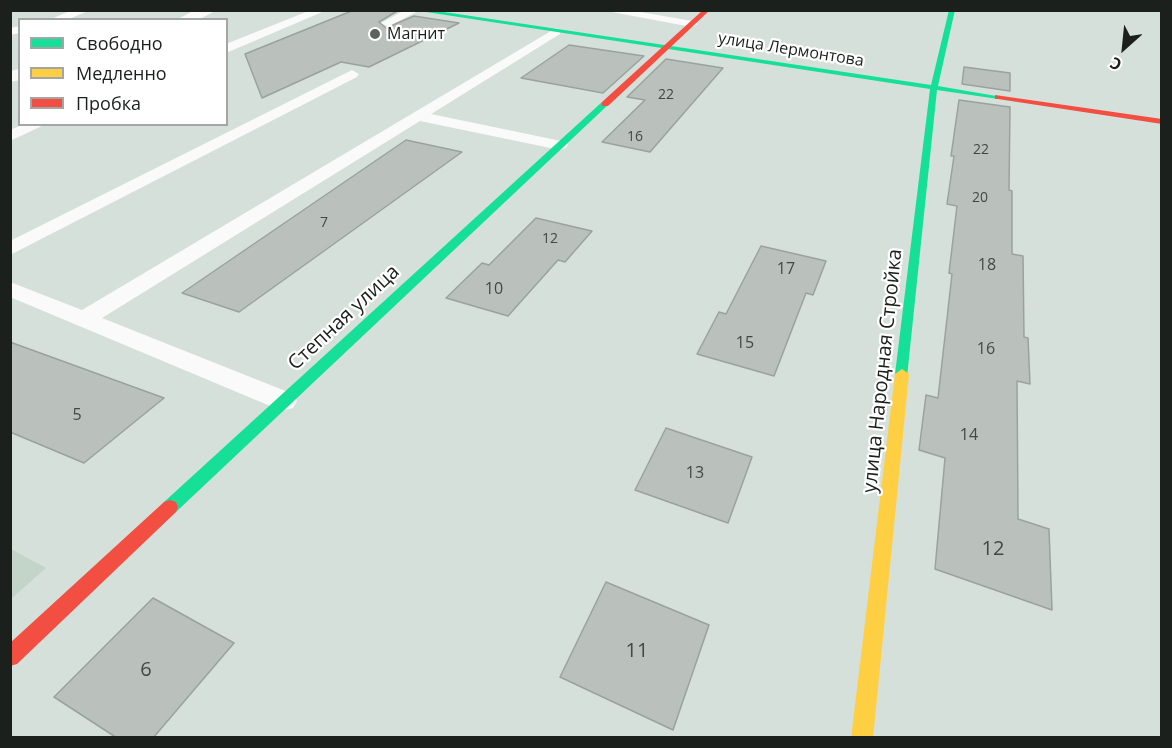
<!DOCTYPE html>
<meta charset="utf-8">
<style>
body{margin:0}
#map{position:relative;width:1172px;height:748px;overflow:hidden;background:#d6e0da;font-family:"Open Sans",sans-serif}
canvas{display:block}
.frame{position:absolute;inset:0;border:12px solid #1b201d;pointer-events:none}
.legend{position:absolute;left:18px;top:18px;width:210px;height:108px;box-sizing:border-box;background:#fff;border:2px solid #a4a6a5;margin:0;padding:8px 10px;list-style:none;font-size:18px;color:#1b201d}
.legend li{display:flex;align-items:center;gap:12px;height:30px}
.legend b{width:30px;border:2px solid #a4a6a5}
.north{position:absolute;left:1094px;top:18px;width:60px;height:60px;-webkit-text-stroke:4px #fff;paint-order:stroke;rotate:207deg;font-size:16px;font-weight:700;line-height:24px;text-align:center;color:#1b201d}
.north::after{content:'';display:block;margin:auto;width:21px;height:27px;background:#1b201d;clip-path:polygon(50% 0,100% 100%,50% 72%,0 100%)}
</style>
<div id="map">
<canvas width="1172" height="748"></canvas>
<div class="frame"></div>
<ul class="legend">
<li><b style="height:8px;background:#16e098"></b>Свободно</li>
<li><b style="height:8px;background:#ffcf43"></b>Медленно</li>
<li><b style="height:8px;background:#f24e42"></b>Пробка</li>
</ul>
<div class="north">С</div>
</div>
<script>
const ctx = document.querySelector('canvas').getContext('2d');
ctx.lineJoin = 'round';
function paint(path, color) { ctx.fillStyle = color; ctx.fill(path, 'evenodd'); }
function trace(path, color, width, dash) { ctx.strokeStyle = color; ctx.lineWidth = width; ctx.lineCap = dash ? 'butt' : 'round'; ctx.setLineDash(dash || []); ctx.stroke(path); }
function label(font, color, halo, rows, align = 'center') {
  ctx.font = font + ' "Open Sans",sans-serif'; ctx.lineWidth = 4.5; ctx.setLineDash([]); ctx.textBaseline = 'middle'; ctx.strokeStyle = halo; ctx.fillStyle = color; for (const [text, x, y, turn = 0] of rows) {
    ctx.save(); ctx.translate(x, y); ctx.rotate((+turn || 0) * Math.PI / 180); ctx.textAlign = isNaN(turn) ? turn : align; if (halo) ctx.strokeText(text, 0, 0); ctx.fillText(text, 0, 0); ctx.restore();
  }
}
const built = new Path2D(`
 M11,549L46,568L11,599Z`);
const building = new Path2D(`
 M354,10H399L379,22L386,28L414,16L459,23L369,67L341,62L262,98L245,54Z
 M569,45L644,56L603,93L521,78Z
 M666,59L723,68L650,152L602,142L645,100L627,97Z
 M964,67L1010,73V91L962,84Z
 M959,100L1010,107L1009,190L1012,191V254L1023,256L1024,337L1028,338L1030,384L1017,381L1018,519L1049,529L1052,610L935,569L945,458L919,450L926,395L938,398L952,274L949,273L957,206L947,204L954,156H951Z
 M406,140L462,152L239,312L182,293Z
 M536,218L592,231L565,262L558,260L508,316L446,298L482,263L489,265Z
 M761,246L826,261L813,295L806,293L774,376L697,354L719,312L726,314Z
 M10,342L164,398L84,463L10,432Z
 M666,428L752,457L728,523L635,490Z
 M606,582L709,625L673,730L560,677Z
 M153,598L234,643L153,738H117L54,697Z`);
const lane = new Path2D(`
 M72,10H90L67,20H49Z
 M311,10H327L226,53V44Z
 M405,10H420L391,25L387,26L381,23Z
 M601,10H629L692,21L698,24L692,27Z
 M20,26V33L10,35V28Z
 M556,28L560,30V34L431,114L566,142L568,145L566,148L560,150L420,121L102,318L293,394L297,401L293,408L284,410L275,408L10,297V282L82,310Z
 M352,70L359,74L357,77L10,255V241Z
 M24,124H46L10,141V130Z`);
const street = new Path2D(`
 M195,10H217L198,20H176Z
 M20,69V80L10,82V71Z`);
const fast = new Path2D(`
 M413,10H431L931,85L949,10H955L938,86L1002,97L998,99L937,90L907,377L902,379L895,374L930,89Z
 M602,102L609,104L176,512L170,514L164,512L162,507L164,502Z`);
const slow = new Path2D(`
 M902,369L909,374L873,738H851L895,374Z`);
const jam = new Path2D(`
 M703,10H710L608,106H602V102Z
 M995,95L1162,119V124L998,99H995Z
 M170,500L176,502L178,507L176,512L17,664L10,666V643L164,502Z`);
const markers = [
 [375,34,6,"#5c635f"]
];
const farNumbernames = [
 ["22",666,95],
 ["16",635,137],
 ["22",981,150],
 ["20",980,198],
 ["7",324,223],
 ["12",550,239]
];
const farPoinames = [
 ["Магнит",387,34]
];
const farStreetnames = [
 ["улица Лермонтова",791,50,9]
];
const numberNames = [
 ["18",987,265],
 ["17",786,269],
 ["10",494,289],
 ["15",745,343],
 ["16",986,349],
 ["5",77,415],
 ["14",969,435],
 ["13",695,473]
];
const streetNames = [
 ["Степная улица",344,318,-43],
 ["улица Народная Стройка",883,371,-84]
];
const nearNumbernames = [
 ["12",993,549],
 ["11",637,651],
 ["6",146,670]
];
paint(built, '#c3d4c9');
paint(building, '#bac1bd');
trace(building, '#9ba29e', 1.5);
paint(lane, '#f9faf9');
paint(street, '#f9faf9');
paint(fast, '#16e098');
paint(slow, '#ffcf43');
paint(jam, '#f24e42');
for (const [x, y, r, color] of markers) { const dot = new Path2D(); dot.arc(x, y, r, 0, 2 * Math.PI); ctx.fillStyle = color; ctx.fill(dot); trace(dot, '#fff', 2); }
label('14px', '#434845', null, farNumbernames);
label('16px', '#1b201d', '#fff', farPoinames, 'left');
label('16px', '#1b201d', '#fff', farStreetnames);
label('16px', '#434845', null, numberNames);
label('20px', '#1b201d', '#fff', streetNames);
label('20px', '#434845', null, nearNumbernames);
</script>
